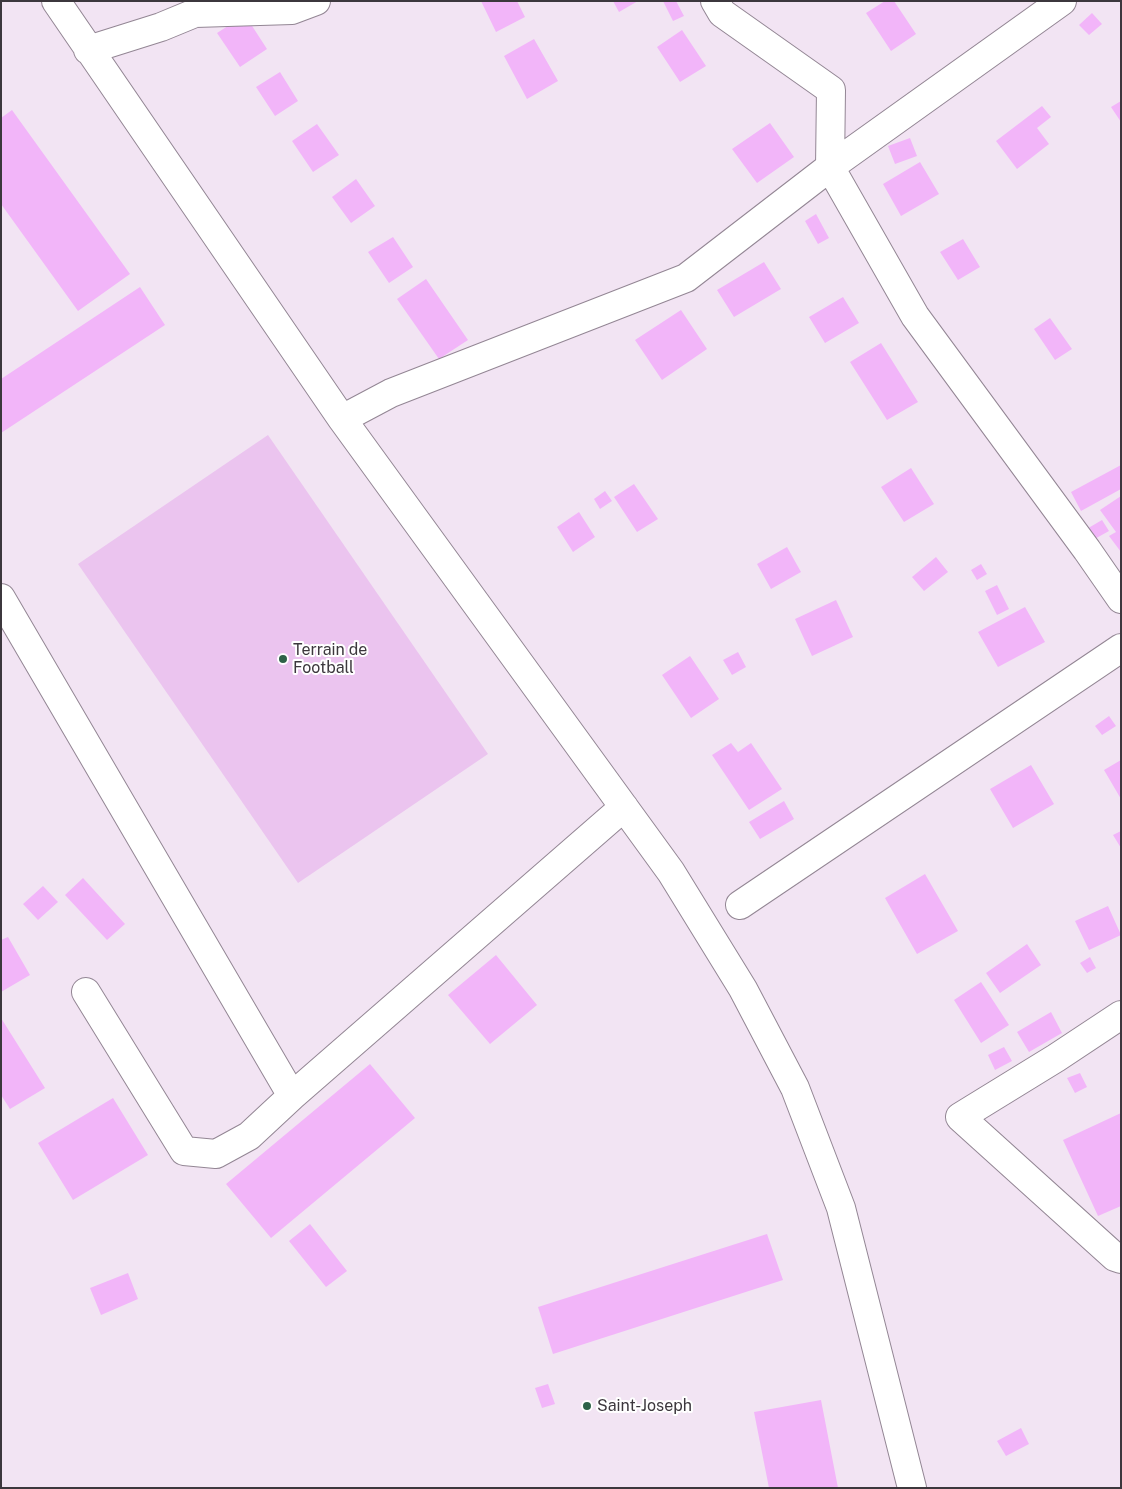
<!DOCTYPE html>
<style>
body{margin:0}
#map{position:relative;width:1122px;height:1489px;overflow:hidden;background:#f2e4f3;font-family:"Public Sans",sans-serif}
canvas{display:block}
.frame{position:absolute;inset:0;border:2px solid #3c373d;pointer-events:none}
</style>
<div id="map">
<canvas width="1122" height="1489"></canvas>
<div class="frame"></div>
</div>
<script>
const ctx = document.querySelector('canvas').getContext('2d');
ctx.lineJoin = 'round';
function paint(path, color) { ctx.fillStyle = color; ctx.fill(path, 'evenodd'); }
function trace(path, color, width, dash) { ctx.strokeStyle = color; ctx.lineWidth = width; ctx.lineCap = dash ? 'butt' : 'round'; ctx.setLineDash(dash || []); ctx.stroke(path); }
function label(font, color, halo, rows, align = 'center') {
  ctx.font = font + ' "Public Sans",sans-serif'; ctx.lineWidth = 4; ctx.setLineDash([]); ctx.textBaseline = 'middle'; ctx.strokeStyle = halo; ctx.fillStyle = color; for (const [text, x, y, turn = 0] of rows) {
    ctx.save(); ctx.translate(x, y); ctx.rotate((+turn || 0) * Math.PI / 180); ctx.textAlign = isNaN(turn) ? turn : align; if (halo) ctx.strokeText(text, 0, 0); ctx.fillText(text, 0, 0); ctx.restore();
  }
}
const green = new Path2D(`
 M268,435L488,754L298,883L78,564Z`);
const building = new Path2D(`
 M481,1H517L525,17L496,32Z
 M613,1H638L619,12Z
 M663,1H676L684,16L673,21Z
 M885,1H894L916,34L891,51L866,13Z
 M1092,13L1102,24L1089,35L1079,25Z
 M245,15L267,49L240,67L217,33Z
 M682,30L706,66L680,82L657,47Z
 M534,39L558,81L527,99L504,56Z
 M280,72L298,101L275,116L256,87Z
 M1121,101V122L1111,107Z
 M1042,106L1051,117L1037,128L1049,144L1017,169L996,141Z
 M12,110L130,274L78,311L1,204V118Z
 M770,123L794,157L757,183L732,149Z
 M317,124L339,155L313,172L292,141Z
 M910,138L917,156L895,164L888,146Z
 M920,162L939,194L901,216L883,184Z
 M356,179L375,206L351,223L332,197Z
 M816,214L829,238L818,244L805,221Z
 M393,237L413,267L389,283L368,252Z
 M963,239L980,267L958,280L940,252Z
 M764,262L781,289L734,317L717,290Z
 M426,279L468,340L439,359L397,299Z
 M140,287L165,325L1,433V379Z
 M843,297L859,323L825,343L809,317Z
 M681,310L707,349L662,380L635,340Z
 M1050,318L1072,349L1055,360L1034,329Z
 M881,343L918,402L887,420L850,362Z
 M1121,465V489L1081,511L1071,492Z
 M911,468L934,504L904,522L881,487Z
 M634,484L658,519L637,532L614,497Z
 M605,491L612,501L600,509L594,499Z
 M1121,496V552L1109,536L1116,532L1100,510Z
 M579,512L595,537L573,552L557,527Z
 M1102,520L1109,531L1091,541L1085,530Z
 M787,547L801,572L771,589L757,564Z
 M936,557L948,572L924,591L912,577Z
 M981,564L987,574L977,580L971,570Z
 M997,585L1009,609L997,615L985,591Z
 M836,600L853,637L812,656L795,619Z
 M1025,607L1045,642L998,667L978,632Z
 M738,652L746,667L732,675L723,660Z
 M690,656L719,699L691,718L662,675Z
 M1109,716L1116,726L1102,735L1095,726Z
 M731,743L738,752L751,743L782,789L749,810L712,755Z
 M1121,760V799L1104,770Z
 M1031,765L1054,804L1013,828L990,789Z
 M784,801L794,819L760,839L749,822Z
 M1121,831V848L1113,835Z
 M925,874L958,931L917,954L885,898Z
 M83,878L125,924L107,940L65,895Z
 M43,886L58,902L38,920L23,904Z
 M1108,906L1121,935L1089,950L1075,921Z
 M8,937L30,975L1,992V940Z
 M1027,944L1041,965L1000,993L986,973Z
 M496,955L537,1005L490,1044L448,995Z
 M1090,957L1096,968L1087,973L1080,963Z
 M981,982L1009,1025L981,1043L954,1000Z
 M1051,1012L1062,1033L1029,1052L1017,1032Z
 M1,1018L45,1088L10,1109L1,1095Z
 M1004,1047L1012,1061L995,1070L988,1055Z
 M370,1064L415,1118L271,1238L226,1184Z
 M1080,1073L1087,1087L1075,1093L1067,1078Z
 M113,1098L148,1155L73,1200L38,1143Z
 M1121,1113V1206L1098,1216L1063,1140Z
 M310,1224L347,1271L326,1287L289,1241Z
 M767,1234L783,1280L553,1354L538,1307Z
 M128,1273L138,1299L101,1315L90,1288Z
 M548,1384L555,1404L542,1408L535,1388Z
 M821,1400L838,1488H769L754,1412Z
 M1021,1428L1029,1444L1006,1456L997,1441Z`);
const minor = new Path2D(`
 M56,1L342,419L671,872L743,989L795,1088L841,1208L912,1488
 M715,1L722,13L831,90L830,167L915,316L1087,550L1121,599
 M88,50L161,27L195,13L292,10L316,1
 M342,419L391,393L686,278L830,167L1062,1
 M1,598L292,1096L624,807
 M740,905L1121,648
 M86,992L184,1151L216,1154L249,1136L292,1096
 M1121,1015L1056,1058L960,1117L1115,1257L1121,1259`);
const markers = [
 [283,659,5,"#2d6248"],
 [587,1406,5,"#2d6248"]
];
const poiNames = [
 ["Terrain de",293,650],
 ["Football",293,668],
 ["Saint-Joseph",597,1406]
];
paint(green, '#ebc4ef');
paint(building, '#f2b5f9');
trace(minor, '#938694', 30);
trace(minor, '#fff', 28);
for (const [x, y, r, color] of markers) { const dot = new Path2D(); dot.arc(x, y, r, 0, 2 * Math.PI); ctx.fillStyle = color; ctx.fill(dot); trace(dot, '#fff', 2); }
label('16px', '#3c373d', '#fff', poiNames, 'left');
</script>
